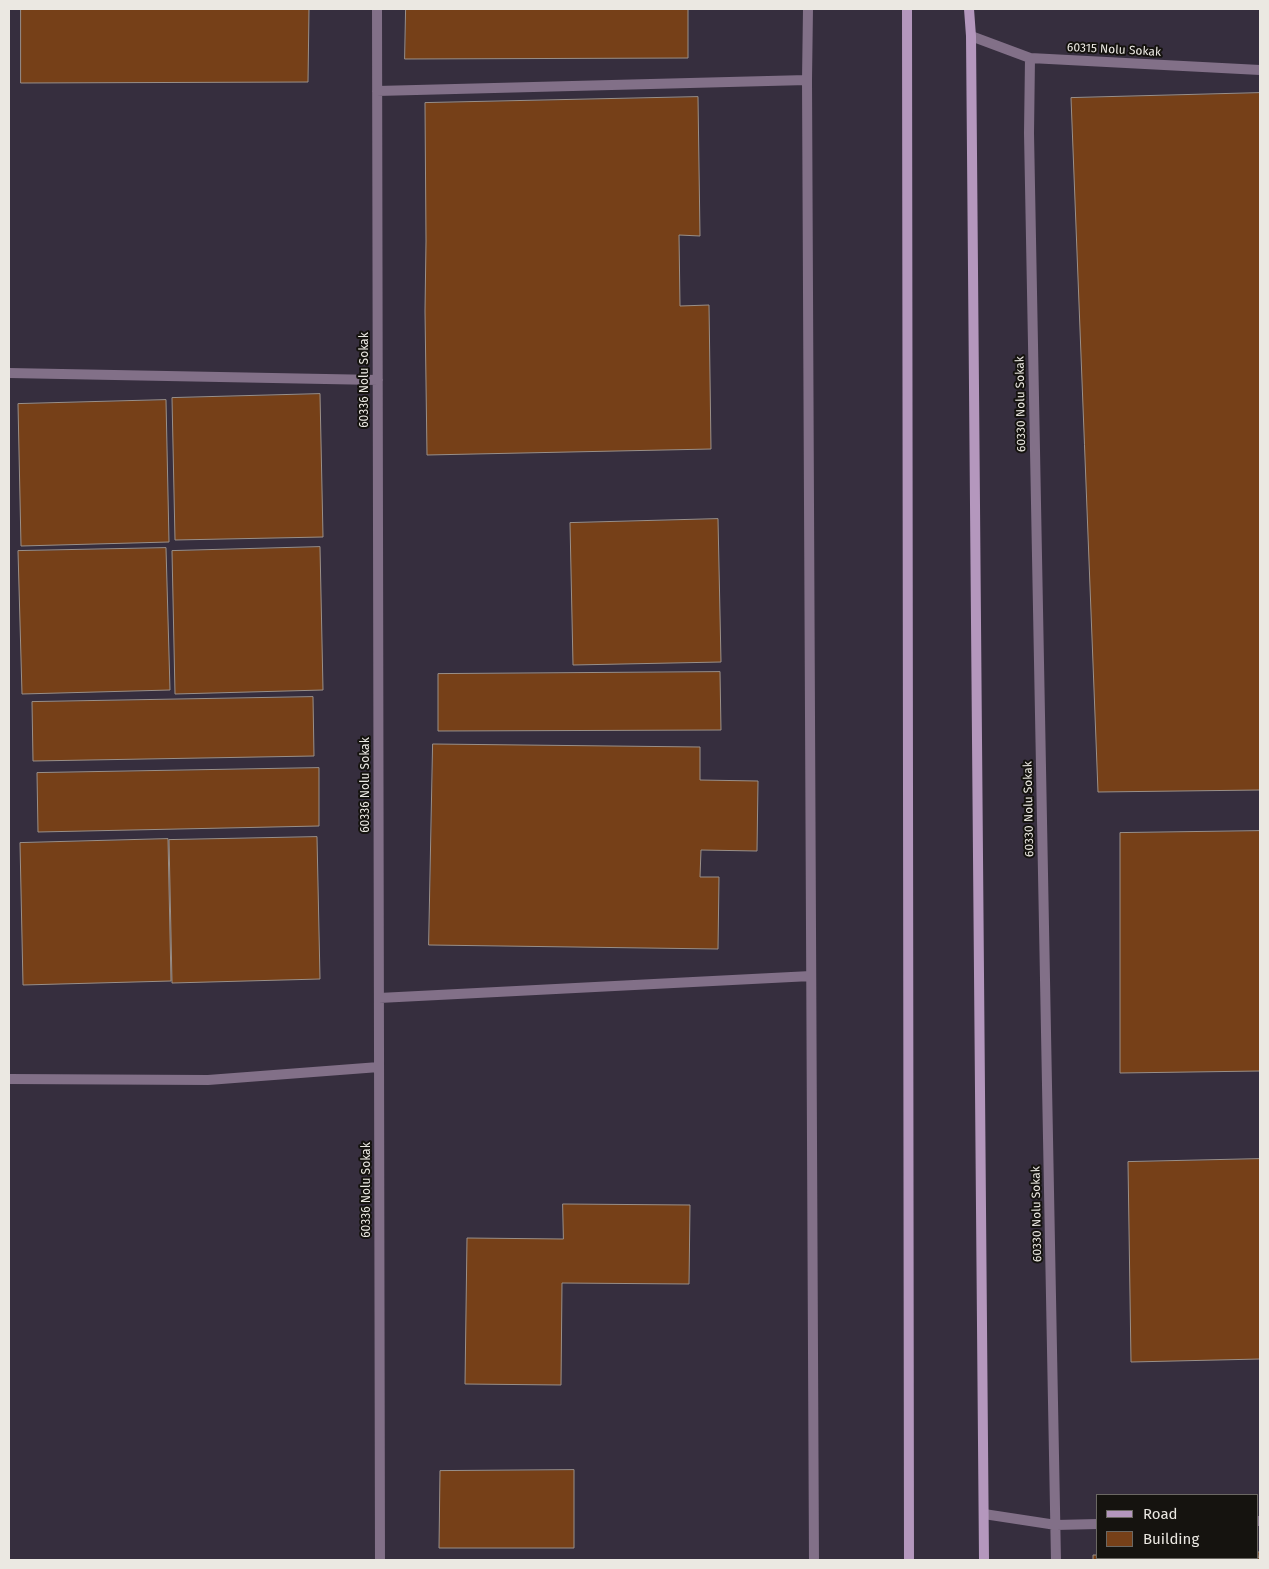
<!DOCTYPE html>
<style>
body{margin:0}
#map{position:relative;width:1269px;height:1569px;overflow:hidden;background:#2f2a22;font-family:"Fira Sans",sans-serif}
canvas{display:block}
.frame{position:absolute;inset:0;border:10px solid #ebe8e2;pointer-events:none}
.legend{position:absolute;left:1096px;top:1494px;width:162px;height:65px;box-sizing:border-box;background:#15130f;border:1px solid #6b6863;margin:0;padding:6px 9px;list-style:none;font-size:15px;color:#ebe8e2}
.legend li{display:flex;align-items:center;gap:10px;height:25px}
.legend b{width:25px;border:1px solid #6b6863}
</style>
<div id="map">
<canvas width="1269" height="1569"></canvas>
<div class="frame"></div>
<ul class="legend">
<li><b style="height:6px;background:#b497bd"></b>Road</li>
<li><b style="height:14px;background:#764018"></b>Building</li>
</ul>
</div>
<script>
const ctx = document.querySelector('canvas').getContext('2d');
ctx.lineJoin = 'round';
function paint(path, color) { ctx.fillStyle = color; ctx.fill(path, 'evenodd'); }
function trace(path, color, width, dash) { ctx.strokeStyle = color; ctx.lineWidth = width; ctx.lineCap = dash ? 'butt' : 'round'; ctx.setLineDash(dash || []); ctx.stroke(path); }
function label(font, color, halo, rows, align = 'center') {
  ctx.font = font + ' "Fira Sans",sans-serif'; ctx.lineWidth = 4; ctx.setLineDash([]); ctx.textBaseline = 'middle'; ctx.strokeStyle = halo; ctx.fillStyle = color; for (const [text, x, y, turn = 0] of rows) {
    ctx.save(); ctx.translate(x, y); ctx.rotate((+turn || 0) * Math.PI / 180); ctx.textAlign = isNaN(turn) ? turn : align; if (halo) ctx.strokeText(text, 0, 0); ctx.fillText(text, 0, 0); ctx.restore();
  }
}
const industrial = new Path2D(`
 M9,9H1260V1560H9ZM1098,1495H1258V1558H1098Z`);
const building = new Path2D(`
 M21,9H309L308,82L21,83Z
 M406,9H688V58L405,59Z
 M1260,93V790L1098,792L1071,98Z
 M698,97L700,236L679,235L680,306L709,305L711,449L427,455L425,311L426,241L425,103Z
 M320,394L323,537L175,540L172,398Z
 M166,400L169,542L21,546L18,404Z
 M718,519L721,662L573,665L570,523Z
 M320,547L323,690L175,694L172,551Z
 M166,548L170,690L22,694L18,551Z
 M720,672L721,730L438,731V674Z
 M313,697L314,756L33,761L32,702Z
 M433,744L700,747V780L758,781L757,851L701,850L700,877H719L718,949L429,945Z
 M319,768V826L38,832L37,773Z
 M1260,831V1071L1120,1073V833Z
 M317,837L320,979L172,983L169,840Z
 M168,839L171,981L23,985L20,843Z
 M1260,1159V1359L1131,1362L1128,1162Z
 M563,1204L690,1205L689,1284L562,1283L561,1385L465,1384L467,1238L563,1239Z
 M574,1470V1548H439L440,1471Z
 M1258,1552H1260V1560H1093V1555H1098V1558H1258Z`);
const street = new Path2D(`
 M377,9L380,1560
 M808,9L807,80L814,1560
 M971,36L1030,58L1260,70
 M1030,58L1029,133L1056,1560
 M377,91L807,80
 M9,373L378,380
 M379,998L811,976
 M9,1079L208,1080L379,1067
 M984,1514L1056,1525L1098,1524
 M1258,1521H1260`);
const secondary = new Path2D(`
 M907,9L909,1560
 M969,9L971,36L984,1560`);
const streetNames = [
 ["60315 Nolu Sokak",1114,50,3],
 ["60336 Nolu Sokak",365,380,-90],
 ["60330 Nolu Sokak",1021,404,-91],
 ["60336 Nolu Sokak",366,785,-90],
 ["60330 Nolu Sokak",1029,809,-91],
 ["60336 Nolu Sokak",367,1190,-90],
 ["60330 Nolu Sokak",1037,1214,-91]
];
paint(industrial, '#362e3e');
paint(building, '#764018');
trace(building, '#998f88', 1);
trace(street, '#827088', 10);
trace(secondary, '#b497bd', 10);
label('12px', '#ebe8e2', '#15130f', streetNames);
</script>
